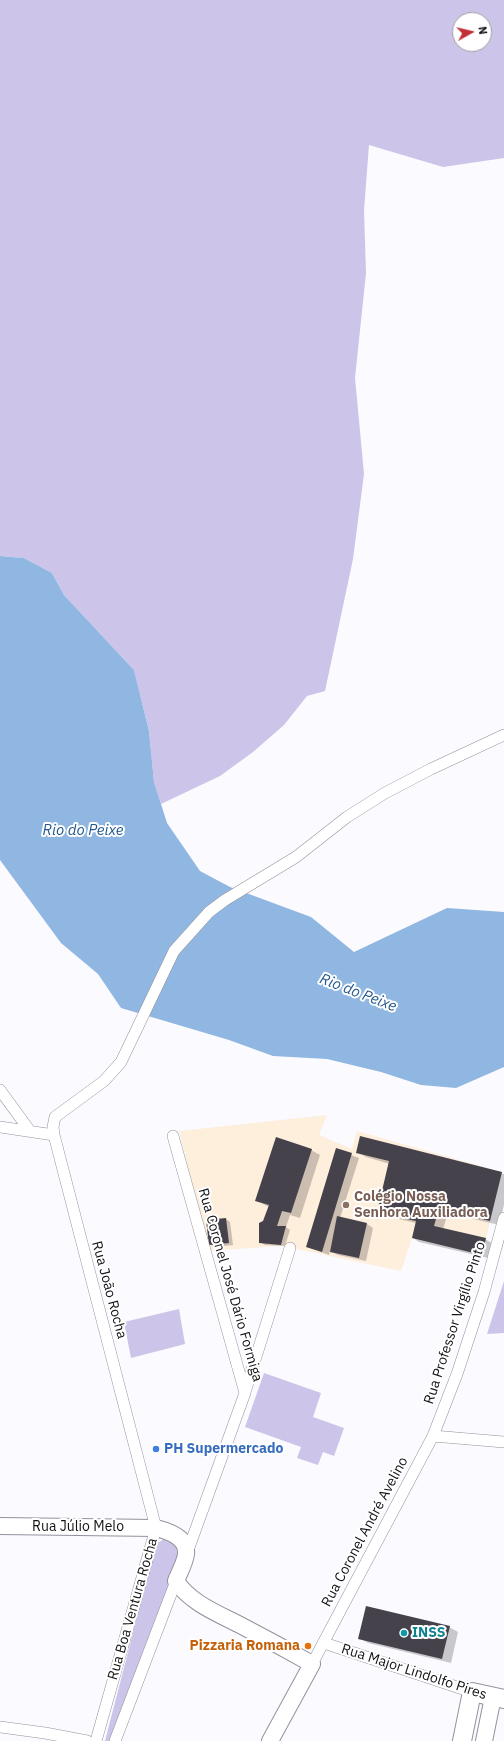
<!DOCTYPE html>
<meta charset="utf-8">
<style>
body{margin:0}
#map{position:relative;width:504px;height:1741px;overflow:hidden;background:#fbfaff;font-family:"IBM Plex Sans",sans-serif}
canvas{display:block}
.north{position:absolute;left:452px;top:12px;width:40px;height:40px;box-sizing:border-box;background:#fff;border:1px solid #a1a0a2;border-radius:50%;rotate:82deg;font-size:11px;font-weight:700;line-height:16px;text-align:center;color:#131216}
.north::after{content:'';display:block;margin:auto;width:14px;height:18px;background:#c03035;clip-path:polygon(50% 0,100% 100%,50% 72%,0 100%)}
</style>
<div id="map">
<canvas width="504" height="1741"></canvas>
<div class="north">N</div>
</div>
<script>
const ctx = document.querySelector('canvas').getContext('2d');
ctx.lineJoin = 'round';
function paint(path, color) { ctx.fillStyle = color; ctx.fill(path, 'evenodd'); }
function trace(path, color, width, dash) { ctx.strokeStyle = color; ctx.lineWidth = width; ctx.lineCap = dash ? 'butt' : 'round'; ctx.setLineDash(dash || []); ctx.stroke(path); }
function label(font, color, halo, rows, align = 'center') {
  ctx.font = font + ' "IBM Plex Sans",sans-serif'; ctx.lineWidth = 4; ctx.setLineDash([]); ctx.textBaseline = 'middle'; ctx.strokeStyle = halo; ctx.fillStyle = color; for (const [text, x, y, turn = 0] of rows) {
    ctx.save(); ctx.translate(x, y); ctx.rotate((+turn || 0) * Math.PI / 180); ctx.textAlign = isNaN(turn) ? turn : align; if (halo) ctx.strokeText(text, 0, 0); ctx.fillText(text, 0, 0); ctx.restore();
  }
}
const education = new Path2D(`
 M327,1115L319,1135L352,1149L357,1131L502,1172L482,1255L412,1238L401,1271L282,1246L208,1251L179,1131Z`);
const green = new Path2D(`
 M0,0H504V158L443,167L369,145L364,210L366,273L355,378L364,474L353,559L325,691L307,696L284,725L253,752L220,776L161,804L154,782L149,731L134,670L64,595L52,573L24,558L0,556ZM460,20H484V44H460Z
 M504,1281V1333L487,1334Z
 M179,1309L185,1344L131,1358L124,1322Z
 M264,1373L321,1393L313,1417L344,1428L334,1456L323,1452L318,1465L297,1458L301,1447L245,1427Z
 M164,1539H168L177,1544L179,1557L114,1741H105L156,1544Z`);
const water = new Path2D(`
 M0,556L24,558L52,573L64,595L134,670L149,731L154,782L167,823L200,871L230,887L311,917L354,952L447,908L504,912V1067L456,1088L421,1085L381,1072L327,1059L273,1056L229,1040L121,1008L98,974L61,943L0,860Z`);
const shadow = new Path2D(`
 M361,1137L504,1174V1205L499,1225L448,1213L443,1229L485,1239L492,1243L488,1258L419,1242L413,1238L416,1223L386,1216L378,1211L390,1164L366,1157L357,1152Z
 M336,1149L359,1158L340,1218L367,1224L373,1228L366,1261L338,1255L330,1251L329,1255L307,1247Z
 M311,1150L320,1155L300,1218L290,1215L286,1227L290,1230L285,1246L265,1245L260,1242L269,1207L257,1201Z
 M226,1219L230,1222L233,1245L214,1247L210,1244Z
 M449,1627L458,1632L451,1663L368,1643L359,1638Z`);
const building = new Path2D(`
 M360,1136L502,1172L490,1221L439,1208L434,1226L486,1238L482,1255L412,1238L416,1221L377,1212L389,1161L356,1153Z
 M276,1137L312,1149L291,1213L282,1211L277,1226H286L281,1245L259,1243V1223L263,1221L269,1205L255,1201Z
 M336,1148L352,1153L322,1252L306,1247Z
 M337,1216L367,1223L359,1258L330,1252Z
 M226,1218L229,1243L209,1245L206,1220Z
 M366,1606L450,1626L442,1659L358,1639Z`);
const street = new Path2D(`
 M0,1090L30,1131
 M0,1127L54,1135
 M173,1136L245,1393L187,1553
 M245,1392L290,1248
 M433,1436L504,1442
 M324,1643L472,1692
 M312,1664L433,1436L457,1374L484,1292L504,1218
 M0,1727L45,1733L87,1741
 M96,1741L156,1528L54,1135L53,1127L55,1117L104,1081L121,1062L174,951L209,912L225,900L296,857L347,817L385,793L431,769L504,735
 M115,1741L176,1581`);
const secondary = new Path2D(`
 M0,1526L156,1528C168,1531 188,1538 186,1554C185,1563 179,1573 176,1581C190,1603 219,1614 242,1626C265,1638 289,1651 312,1664L270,1741
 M484,1741L493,1697`);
const primary = new Path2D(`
 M462,1741L472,1692L504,1699`);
const markers = [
 [346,1205,4,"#8d6e63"],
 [156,1449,4,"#3f7fe0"],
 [404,1633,4,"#0f9aa8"],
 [308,1646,4,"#e8710a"]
];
const educationNames = [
 ["Colégio Nossa",354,1197],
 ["Senhora Auxiliadora",354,1213]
];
const streetNames = [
 ["Rua Coronel José Dário Formiga",230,1285,74],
 ["Rua João Rocha",109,1290,75],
 ["Rua Professor Virgílio Pinto",455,1323,-72],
 ["Rua Júlio Melo",78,1527],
 ["Rua Coronel André Avelino",365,1532,-62],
 ["Rua Boa Ventura Rocha",133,1609,-74],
 ["Rua Major Lindolfo Pires",414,1672,18]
];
const shopNames = [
 ["PH Supermercado",164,1449]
];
const cultureNames = [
 ["INSS",412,1633]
];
const foodNames = [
 ["Pizzaria Romana",300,1646]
];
const waterNames = [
 ["Rio do Peixe",83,831],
 ["Rio do Peixe",358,993,21]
];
paint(education, '#feeedc');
paint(green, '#ccc4e9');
paint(water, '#90b7e1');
paint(shadow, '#0003');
paint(building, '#45424c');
trace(street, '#93919c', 12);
trace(secondary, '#93919c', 18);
trace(primary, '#93919c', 20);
trace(street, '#fff', 11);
trace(secondary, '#fff', 16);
trace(primary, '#fff', 18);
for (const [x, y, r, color] of markers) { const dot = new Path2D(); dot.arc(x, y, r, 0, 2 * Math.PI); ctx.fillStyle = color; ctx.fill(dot); trace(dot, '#fff', 1.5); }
label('bold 14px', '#785e54', '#fff', educationNames, 'left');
label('14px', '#131216', '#fff', streetNames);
label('bold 14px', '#366cbe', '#fff', shopNames, 'left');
label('bold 14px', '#0d838f', '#fff', cultureNames, 'left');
label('bold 14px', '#c56008', '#fff', foodNames, 'right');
label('italic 15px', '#23598e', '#fff', waterNames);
</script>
